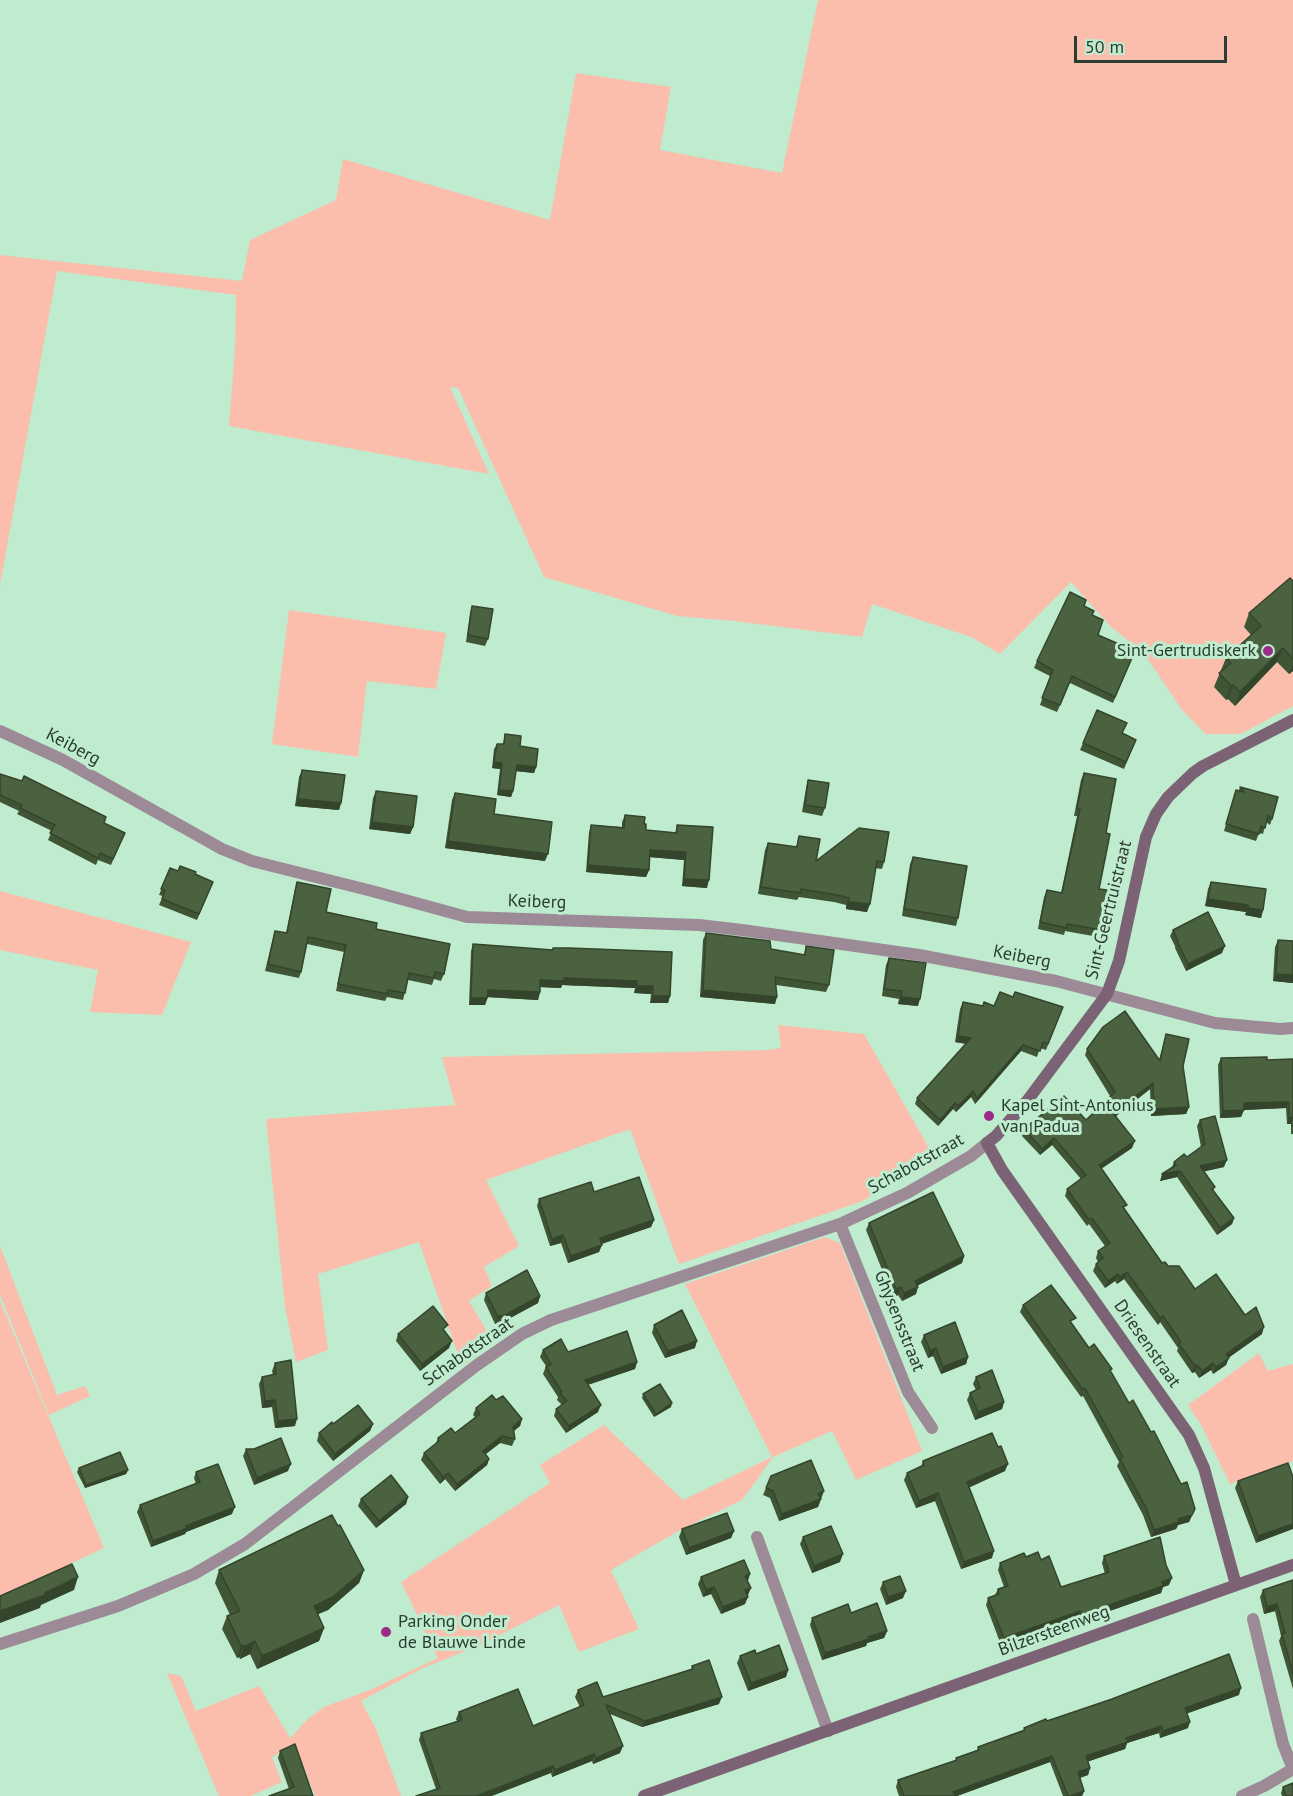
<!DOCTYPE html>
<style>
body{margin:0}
#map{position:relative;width:1293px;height:1796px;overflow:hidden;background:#bfecce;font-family:"PT Sans",sans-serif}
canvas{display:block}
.scale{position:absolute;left:1074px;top:36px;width:153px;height:27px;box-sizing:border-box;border:3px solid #2b3d32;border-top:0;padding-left:8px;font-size:18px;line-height:21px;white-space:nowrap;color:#2b3d32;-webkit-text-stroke:4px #bfecce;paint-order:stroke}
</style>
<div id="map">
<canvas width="1293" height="1796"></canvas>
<div class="scale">50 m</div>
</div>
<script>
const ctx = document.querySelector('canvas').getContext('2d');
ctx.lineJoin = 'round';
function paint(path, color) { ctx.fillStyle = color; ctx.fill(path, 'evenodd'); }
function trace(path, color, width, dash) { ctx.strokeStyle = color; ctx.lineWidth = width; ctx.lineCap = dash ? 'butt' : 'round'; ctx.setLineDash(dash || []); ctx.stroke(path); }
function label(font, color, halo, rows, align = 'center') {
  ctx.font = font + ' "PT Sans",sans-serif'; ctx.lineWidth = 6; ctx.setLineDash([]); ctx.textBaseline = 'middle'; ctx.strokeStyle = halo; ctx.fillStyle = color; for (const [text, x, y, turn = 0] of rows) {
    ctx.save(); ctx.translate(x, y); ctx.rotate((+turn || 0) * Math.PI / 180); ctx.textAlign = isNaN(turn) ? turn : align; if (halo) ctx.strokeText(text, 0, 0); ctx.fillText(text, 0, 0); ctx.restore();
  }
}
const green = new Path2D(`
 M818,0H1293V601L1244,627L1255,640L1214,687L1226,700L1228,699L1236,706L1244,697L1247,698L1245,696L1277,662L1289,674L1293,671V706L1241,734H1206L1182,710L1143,652L1111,627L1071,582L1000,654L971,637L872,604L862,637L734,621L677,616L544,577L458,388L450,387L489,474L229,426L235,348L236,295L57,271L0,585V255L242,281L250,240L336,200L343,159L550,220L576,73L671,87L660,150L782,173Z
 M289,610L446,633L436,689L367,681L358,757L272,744Z
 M0,891L191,942L162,1015L90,1012L98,970L0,950Z
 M778,1025L864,1034L937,1162L860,1202L679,1264L630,1129L486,1180L519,1246L484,1267L492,1286L469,1301L494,1343L462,1366L419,1242L318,1274L328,1350L296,1362L285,1307L266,1119L455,1105L442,1057L768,1050L781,1048Z
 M825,1237L840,1243L922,1451L856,1480L832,1431L773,1457L742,1500L680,1530L611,1570L639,1629L579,1652L559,1605L478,1646L423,1668L361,1701L376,1729L401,1796H315L295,1745L272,1757L282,1782L251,1796H219L167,1673L181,1676L196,1711L259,1686L290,1738L308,1719L324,1707L372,1689L438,1658L401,1582L550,1483L540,1465L604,1425L683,1500L772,1457L685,1284Z
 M0,1246L57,1395L85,1386L90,1396L49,1415L0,1295Z
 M0,1301L104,1548L0,1597Z
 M1259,1353L1268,1371L1293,1364V1461L1230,1484L1200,1423L1188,1405Z`);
const street = new Path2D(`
 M0,731L63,760L222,849L252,861L372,891L467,917L699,925L742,930L919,955L1056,981L1215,1023L1280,1029L1293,1028
 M840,1224L908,1392L932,1428
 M757,1537L828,1731
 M1253,1619L1283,1744L1293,1769
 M0,1644L118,1606L194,1574L245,1544L477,1365L522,1334L551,1320L840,1224L907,1193L971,1156L987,1143
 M1242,1796L1264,1786L1293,1769`);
const secondary = new Path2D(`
 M1236,1585L1204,1468L1189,1435L1002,1170L987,1143L996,1136L1027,1101L1107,994L1119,961L1146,837L1156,814L1168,797L1193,773L1203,766L1293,720
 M644,1796L1293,1565`);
const wall = new Path2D(`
 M1293,581V671L1289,674L1277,662L1235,706L1228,699L1226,700L1214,687L1226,658L1251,635L1244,627L1249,613Z
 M1086,600L1084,606L1093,615L1098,635L1135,651L1113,703L1070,683L1057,712L1040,705L1050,676L1034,668L1037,661Z
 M472,606L488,639L485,646L466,642L470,613Z
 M505,734L520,746L536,767L534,773L516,771L513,791L511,797L497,795L500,769L492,768L494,749L497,744H503Z
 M1136,740L1124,769L1080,750L1083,743Z
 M302,770L341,803L339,810L295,806L299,777Z
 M1084,773L1106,833L1099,889L1107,931L1104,938L1065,931L1064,935L1038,929L1044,897L1047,890L1061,893L1077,816H1074L1081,780Z
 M0,774L125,833L111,865L98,860L96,865L48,840L52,831L17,814L19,811L0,802Z
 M808,780L825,808L822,816L802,812L806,788Z
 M1240,787L1272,819L1270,825L1266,822L1263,834L1259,833L1256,841L1224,831L1234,796L1236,790H1239Z
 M376,791L413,827L410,834L369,829L373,798Z
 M455,793L494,814L545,861L445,848L452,800Z
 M625,815L644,824L646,830L675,833L677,825L707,888L682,886L684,860L650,857L649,870L646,877L586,872L589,832L591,825L622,827V822Z
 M859,828L884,862L882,869L875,868L867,912L846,909V905L834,902L799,897L797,900L758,894L765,850L768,843L796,847L799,836L816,861Z
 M913,857L958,918L956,926L902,916L910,864Z
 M170,868L178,871L195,874L213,882L197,920L159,905L163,896L159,895Z
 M297,882L326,912L376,929L444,974L441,981L434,979L432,985L408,980L403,1000L387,997L385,1001L336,991L344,952L307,944L301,972L299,978L265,971L273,938L275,931L286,933L295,889Z
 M1211,882L1263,910L1261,918L1245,915L1246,912L1205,906L1208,889Z
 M1173,930L1222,953L1186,971L1175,948V946L1170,936Z
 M706,933L771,949L804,955L806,946L829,985L826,992L776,985L775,1004L700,997L703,940Z
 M1278,940L1293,941V983L1273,981L1275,947Z
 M473,944L552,950L553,948L672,952L670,996L668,1003H650L651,994L634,993L635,988L562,985L561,988L540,987V992L538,1000L488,997L485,1005H469L471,951Z
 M889,958L918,1006L898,1004L899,999L882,996L886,965Z
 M1013,997L1063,1007L1046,1050L1040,1048L1037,1057L1021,1051L975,1104L971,1097L956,1112L953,1109L938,1126L915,1104L917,1098L966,1044L955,1042L960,1009L963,1002L983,1006H994Z
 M1166,1034L1183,1066L1189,1107L1186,1114L1151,1116L1150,1089L1116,1116L1132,1148L1101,1169L1125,1209L1162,1263L1168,1266L1195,1289L1245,1315L1262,1334L1228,1358L1226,1365L1213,1374L1211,1370L1199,1378L1195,1372L1192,1373L1177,1351L1178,1348L1160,1322L1158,1325L1124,1279L1117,1284L1115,1281L1105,1288L1093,1271L1096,1264L1098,1262L1096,1258L1098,1251L1105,1246L1089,1224L1087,1226L1065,1196L1067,1189L1081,1179L1052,1145L1040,1155L1022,1136L1024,1129L1086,1120L1110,1096L1085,1055L1087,1049L1159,1060Z
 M1221,1058L1267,1060L1293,1059V1134H1291V1124H1287L1286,1108L1244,1110L1241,1117L1220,1118L1218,1065Z
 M1200,1120L1224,1167L1204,1171L1215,1187L1213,1191L1234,1218L1232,1224L1217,1235L1177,1177L1160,1181L1172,1167L1174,1162L1187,1157L1201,1147L1197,1126Z
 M594,1192L654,1220L651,1227L602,1244L599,1252L568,1263L561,1243L550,1246L537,1206L539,1199Z
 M869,1223L964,1256L962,1263L918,1285L916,1294L902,1301L898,1295L893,1297L866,1230Z
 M486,1293L540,1296L538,1303L499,1324L498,1322L495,1324L484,1300Z
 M1023,1305L1073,1325L1089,1348L1111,1372L1129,1403L1151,1432L1195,1509L1189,1522L1178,1525L1176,1529L1151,1537L1143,1515L1117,1466L1119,1462L1083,1396L1081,1397L1020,1312Z
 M654,1325L695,1348L665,1358L652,1333Z
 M445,1332L449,1348L420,1371L396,1341L398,1334Z
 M924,1335L968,1357L966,1364L941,1374L933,1356L928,1358L921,1342Z
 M543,1350L568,1352L637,1362L635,1369L588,1385L598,1412L566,1433L554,1416L556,1409L562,1405L557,1400L558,1397L543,1374L546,1366L540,1357Z
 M275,1363L295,1426L275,1428L272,1407L262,1408L259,1384L262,1377L273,1375L272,1371Z
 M976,1377L1004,1402L1002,1409L975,1420L967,1400L970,1393L976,1390L973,1384Z
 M643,1394L671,1407L654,1417L642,1398Z
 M496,1400L522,1419L520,1426L514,1431L515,1439L512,1446L500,1443L485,1454L489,1459L487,1465L455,1491L445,1479L440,1484L421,1460L424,1453L436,1443L438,1438L455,1433L475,1417L473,1415L476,1408Z
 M333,1424H373L370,1431L333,1461L317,1441L319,1433Z
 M246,1449L288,1471L254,1485L243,1456Z
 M923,1461L1005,1471L969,1487L992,1558L961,1569L935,1501L916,1508L904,1480L907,1473L921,1467Z
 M1288,1463L1256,1543L1235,1488L1238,1481Z
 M79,1468L128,1470L126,1474L85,1488L77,1472Z
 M196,1472L232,1514L186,1532L185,1534L151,1547L137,1512L140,1505L196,1484L194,1478Z
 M766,1488L821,1499L818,1507L779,1521L770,1498L763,1495Z
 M408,1497L406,1504L376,1528L358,1506L361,1499Z
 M338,1526L364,1570L359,1583L328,1610L318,1614L324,1628L319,1641L257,1669L250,1654L240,1659L239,1657L237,1658L222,1629L227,1616L230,1615L215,1583L219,1570Z
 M682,1529L734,1531L731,1538L686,1555L679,1537Z
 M803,1537L840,1562L812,1573L800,1544Z
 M1104,1556L1169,1585L1163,1587L1161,1593L1078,1622L1077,1619L1001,1645L986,1605L988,1598L995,1595L998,1589L1004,1587L998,1570L1000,1563L1026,1557L1041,1560L1061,1587L1105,1574L1102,1563Z
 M701,1577L748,1581V1595H747L745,1604L721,1614L711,1594L703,1597L698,1584Z
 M1293,1580V1689L1279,1641L1281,1636L1275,1611L1264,1614L1260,1597L1263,1590Z
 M883,1582L903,1598L886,1605L880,1589Z
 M851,1613L887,1631L884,1638L867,1643L866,1646L822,1660L810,1625L812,1618Z
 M756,1654L788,1670L786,1677L748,1691L737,1663L740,1656Z
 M692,1666L719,1704L642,1727L610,1714L620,1753L593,1764L592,1761L552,1777L551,1773L436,1789L419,1740L421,1733L457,1721L456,1719L459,1712L533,1726L580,1707L575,1697L578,1690L603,1697L691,1669Z
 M1239,1695L1187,1713L1188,1728L1160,1738L1159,1733L1127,1743L1125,1749L1088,1761L1090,1768L1088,1775L1080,1778L1084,1791L1082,1796H1063L1050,1762L957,1796H899L896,1787L898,1780L955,1761L956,1758L977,1750L978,1747L1023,1731L1024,1728L1047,1721Z
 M280,1751L313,1796L289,1789L278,1758Z
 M1283,1787L1293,1796H1282L1281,1793Z`);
const shadedWall = new Path2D(`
 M1283,648L1277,662L1235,706L1240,692Z
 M1293,664V671L1289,674Z
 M1233,685L1228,699L1226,700L1231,686Z
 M494,762L502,763L500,769L492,768Z
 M517,765L536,767L534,773L515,771Z
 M499,790L513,791L511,797L497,795Z
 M298,799L341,803L339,810L295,806Z
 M372,822L413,827L410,834L369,829Z
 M448,841L548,854L545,861L445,848Z
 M650,850L686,852L684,860L648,857Z
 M588,865L649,870L646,877L586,872Z
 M684,879L709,880L707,888L682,886Z
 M1208,899L1248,905L1246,912L1205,906Z
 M848,902L870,904L867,912L846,909Z
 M1248,908L1263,910L1261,918L1245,915Z
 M1225,946L1222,953L1186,971L1188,964Z
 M1276,974L1293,975V983L1273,981Z
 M564,978L637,981L635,988L562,985L561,988L538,987L540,980Z
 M637,986H653L651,994L634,993Z
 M488,990L540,992L538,1000L485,997Z
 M703,990L777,997L775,1004L700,997Z
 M653,996H670L668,1003H650Z
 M901,997L920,999L918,1006L898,1004Z
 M471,998H487L485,1005H469Z
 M958,1036L971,1038L969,1044L955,1042Z
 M1023,1045L1021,1051L975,1104L977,1098Z
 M1153,1083L1150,1089L1111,1120L1113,1113Z
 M973,1091L971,1097L956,1112L958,1106Z
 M1289,1102L1286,1108L1241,1110L1244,1103Z
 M955,1103L953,1109L938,1126L940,1120Z
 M1189,1107L1186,1114L1151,1116L1154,1109Z
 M1244,1110L1241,1117L1220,1118L1223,1111Z
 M1293,1117L1291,1124H1287L1289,1118Z
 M1054,1138L1052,1145L1040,1155L1042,1149Z
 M1135,1141L1132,1148L1096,1172L1099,1165Z
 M1227,1160L1224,1167L1198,1173L1200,1166Z
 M1180,1171L1177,1177L1160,1181L1162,1174Z
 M1234,1218L1232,1224L1217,1235L1220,1228Z
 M654,1220L651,1227L597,1245L600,1238Z
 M563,1235L561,1243L550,1246L552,1239Z
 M602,1245L599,1252L568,1263L571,1256Z
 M964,1256L962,1263L913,1288L915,1281Z
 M1127,1272L1124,1279L1117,1284L1120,1277Z
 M1118,1274L1115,1281L1105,1288L1108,1281Z
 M901,1287L898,1295L893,1297L896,1289Z
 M918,1287L916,1294L902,1301L904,1293Z
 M540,1296L538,1303L499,1324L502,1317Z
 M501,1315L498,1322L495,1324L498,1317Z
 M1163,1316L1160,1322L1158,1325L1160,1318Z
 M1264,1327L1262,1334L1224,1361L1226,1354Z
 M452,1341L449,1348L420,1371L422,1364Z
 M697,1341L695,1348L665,1358L668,1351Z
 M936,1348L933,1356L928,1358L930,1351Z
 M968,1357L966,1364L941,1374L943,1367Z
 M1229,1358L1226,1365L1213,1374L1216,1367Z
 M637,1362L635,1369L583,1386L585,1380Z
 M1213,1363L1211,1370L1199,1378L1202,1371Z
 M1197,1365L1195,1372L1192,1373L1195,1366Z
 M275,1400L272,1407L262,1408L265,1401Z
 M1004,1402L1002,1409L975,1420L978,1412Z
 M672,1403L671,1407L654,1417L656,1414Z
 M601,1405L598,1412L566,1433L569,1426Z
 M297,1419L295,1426L275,1428L278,1421Z
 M522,1419L520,1426L511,1433L513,1427Z
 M373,1424L370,1431L333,1461L335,1454Z
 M502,1436L500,1443L481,1458L483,1451Z
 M489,1459L487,1465L455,1491L457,1484Z
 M291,1464L288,1471L254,1485L257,1478Z
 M1008,1464L1005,1471L964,1490L967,1482Z
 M128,1470L126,1474L85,1488L86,1485Z
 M448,1473L445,1479L440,1484L443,1477Z
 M824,1491L821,1499L816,1501L818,1494Z
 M938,1493L935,1501L916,1508L919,1501Z
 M408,1497L406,1504L376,1528L379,1521Z
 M821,1499L818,1507L779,1521L782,1514Z
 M235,1507L232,1514L186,1532L185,1534L151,1547L153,1541L186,1526Z
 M1195,1509L1189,1522L1178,1525L1176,1529L1151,1537L1154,1530L1178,1519Z
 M1293,1524V1529L1256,1543L1258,1536Z
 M734,1531L731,1538L686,1555L689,1548Z
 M994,1551L992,1558L961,1569L964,1562Z
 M843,1554L840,1562L812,1573L814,1566Z
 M364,1570L359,1583L328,1610L309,1618L314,1606Z
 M750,1574L748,1581L745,1576Z
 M78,1577L74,1590L41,1605L40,1608L0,1623V1611L45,1593Z
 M1172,1578L1169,1585L1163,1587L1161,1593L1078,1622L1081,1615Z
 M714,1587L711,1594L703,1597L706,1590Z
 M751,1588L748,1595L743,1597L745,1590Z
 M906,1591L903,1598L886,1605L888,1597Z
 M748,1597L745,1604L721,1614L723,1607Z
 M1277,1604L1275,1611L1264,1614L1267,1607Z
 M1080,1611L1077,1619L1001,1645L1004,1638Z
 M324,1628L319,1641L257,1669L262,1656Z
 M887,1631L884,1638L867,1643L866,1646L822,1660L825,1653L868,1637Z
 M255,1641L250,1654L240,1659L244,1647Z
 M244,1645L239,1657L237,1658L241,1646Z
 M788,1670L786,1677L748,1691L751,1683Z
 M1241,1688L1239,1695L1183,1715L1185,1708Z
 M722,1697L719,1704L642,1727L645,1721Z
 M1190,1722L1188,1728L1160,1738L1163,1731Z
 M1161,1726L1159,1733L1127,1743L1125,1749L1084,1763L1086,1756L1126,1738Z
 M623,1746L620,1753L593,1764L596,1758Z
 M594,1754L592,1761L552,1777L555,1770Z
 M1052,1756L1050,1762L957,1796H951L953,1792Z
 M553,1766L551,1773L492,1796H477Z
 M1090,1768L1088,1775L1075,1779L1078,1772Z
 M1084,1791L1082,1796H1071Z`);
const building = new Path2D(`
 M1290,578L1293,581V659L1283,648L1240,692L1233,685L1231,686L1219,673L1231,663L1226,658L1261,626L1249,613Z
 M1070,592L1086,600L1084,606L1094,611L1092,615L1103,620L1098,635L1135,651L1115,697L1072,676L1060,705L1042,698L1053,670L1037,661Z
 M472,606L493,609L488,639L468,635Z
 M1097,710L1127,723L1122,733L1136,740L1126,762L1083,743Z
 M505,734L521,736L520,746L538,749L536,767L517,765L513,791L499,790L502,763L494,762L497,744H504Z
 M302,770L345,775L341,803L298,799Z
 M1084,773L1116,779L1106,833L1110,834L1099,889L1115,891L1107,931L1067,924L1066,928L1040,922L1047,890L1062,893L1080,809H1077Z
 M0,774L22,781L24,776L106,817L104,823L125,833L113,859L100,853L98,858L50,833L55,825L20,808L22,805L0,795Z
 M808,780L829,783L825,808L805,805Z
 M1240,787L1278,797L1272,819L1268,815L1265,828L1261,826L1259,834L1226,824L1236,790L1244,792Z
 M376,791L417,796L413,827L372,822Z
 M455,793L496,799L494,814L552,822L548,854L448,841Z
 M625,815L645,817L644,824H646V830L677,833V825L713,827L709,880L684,879L686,852L650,850L649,870L588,865L591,825L624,828Z
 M859,828L889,832L884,862L877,861L870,904L848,902L849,898L837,895L801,889L800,893L761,887L768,843L797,847L799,836L820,839L816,861Z
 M913,857L967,866L958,918L904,909Z
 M180,866L196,872L195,874L213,882L199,914L162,899L165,890L161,889L170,868L178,871Z
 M297,882L331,889L326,912L377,923L376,929L450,944L444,974L435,972L434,978L409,973L405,993L388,990V994L338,984L346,945L308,937L301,972L268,964L275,931L287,933Z
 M1211,882L1266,889L1263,910L1248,908V905L1208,899Z
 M1208,912L1225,946L1188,964L1177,941H1178L1173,930Z
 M706,933L770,941L771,949L805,955L806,946L834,950L829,985L775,977L777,997L703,990Z
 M1278,940L1293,941V975L1276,974Z
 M473,944L553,950V948H569L672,952L670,996H653V986H637V981L564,978V981L540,980V992L488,990L487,998H471Z
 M889,958L926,963L920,999L901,997L902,991L884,989Z
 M1000,992L1013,997L1015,992L1063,1007L1048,1044L1043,1042L1040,1051L1023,1045L977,1098L973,1091L958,1106L955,1103L940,1120L917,1098L971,1038L958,1036L963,1002L983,1006L984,1002L994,1006Z
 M1125,1011L1160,1061L1166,1034L1189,1039L1183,1066L1189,1107L1154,1109L1153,1083L1113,1113L1135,1141L1099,1165L1127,1205L1123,1207L1162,1263L1165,1262L1168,1266H1179L1195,1289L1216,1274L1245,1315L1256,1307L1264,1327L1226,1354L1229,1358L1216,1367L1213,1363L1202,1371L1197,1365L1195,1366L1179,1344L1181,1342L1163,1316L1160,1318L1127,1272L1120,1277L1118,1274L1108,1281L1096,1264L1103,1258L1098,1251L1110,1243L1092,1218L1089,1220L1067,1189L1086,1175L1054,1138L1042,1149L1024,1129L1064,1096L1086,1120L1115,1092L1087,1049L1103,1027Z
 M1267,1057V1060L1293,1059V1117L1289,1118V1102L1244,1103V1110L1223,1111L1221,1058Z
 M1215,1116L1227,1160L1200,1166L1215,1187L1212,1189L1234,1218L1220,1228L1180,1171L1162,1174L1176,1165L1174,1162L1184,1154L1187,1157L1205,1144L1200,1120Z
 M639,1177L654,1220L600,1238L602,1245L571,1256L563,1235L552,1239L539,1199L591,1182L594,1192Z
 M933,1192L964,1256L915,1281L918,1287L904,1293L901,1287L896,1289L869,1223Z
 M527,1270L540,1296L502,1317L501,1315L498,1317L486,1293Z
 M1051,1285L1076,1318L1070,1321L1089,1348L1094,1344L1112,1369L1110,1370L1129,1403L1133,1400L1151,1432L1154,1431L1181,1484L1187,1482L1195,1509L1192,1515L1178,1519L1179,1522L1154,1530L1146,1508L1120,1459L1123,1457L1085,1388L1083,1390L1023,1305Z
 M433,1306L448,1325L443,1329L452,1341L422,1364L398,1334Z
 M682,1310L697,1341L668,1351L654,1325Z
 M955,1322L968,1357L943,1367L936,1348L930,1351L924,1335Z
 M627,1331L637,1362L585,1380L601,1405L569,1426L556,1409L567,1401L560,1393L562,1392L546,1367L551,1364L543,1350L561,1339L568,1352Z
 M291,1360L297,1419L278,1421L275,1400L265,1401L262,1377L276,1374L275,1363Z
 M992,1370L1004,1402L978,1412L970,1393L980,1388L976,1377Z
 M660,1384L672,1403L656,1414L643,1394Z
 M492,1395L496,1400L503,1396L522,1419L513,1427L515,1439L502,1436L483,1451L489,1459L457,1484L448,1473L443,1477L424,1453L439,1441L438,1438L451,1428L455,1433L480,1414L476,1408Z
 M358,1405L373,1424L335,1454L319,1433L332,1422L333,1424Z
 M992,1433L998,1447L1001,1446L1008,1464L967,1482L994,1551L964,1562L938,1493L919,1501L907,1473L924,1465L923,1461Z
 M281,1438L291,1464L257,1478L246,1449H254Z
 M120,1452L128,1470L86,1485L79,1468Z
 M811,1460L824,1491L818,1494L821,1499L782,1514L773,1491L766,1488L771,1476Z
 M1288,1463L1293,1477V1524L1258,1536L1238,1481Z
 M218,1464L235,1507L186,1526L187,1528L153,1541L140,1505L200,1482L196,1472Z
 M391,1475L408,1497L379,1521L361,1499Z
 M727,1513L734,1531L689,1548L682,1529Z
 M332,1515L338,1526L340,1525L364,1570L333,1597L314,1606L324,1628L262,1656L255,1641L244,1647V1645L241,1646L227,1616L240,1611L219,1570Z
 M831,1526L843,1554L814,1566L803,1537Z
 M1160,1537L1166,1565L1172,1578L1162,1582L1163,1586L1081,1615L1080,1611L1004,1638L988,1598L999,1594L998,1589L1008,1586L1000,1563L1024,1553L1026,1557L1038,1552L1041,1560L1049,1556L1061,1587L1109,1572L1104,1556Z
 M744,1560L750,1574L745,1576L751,1588L745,1590L748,1597L723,1607L714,1587L706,1590L701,1577Z
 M72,1564L78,1577L45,1593V1595L0,1611V1596Z
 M900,1576L906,1591L888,1597L883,1582Z
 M1293,1580V1673L1282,1634L1285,1633L1277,1604L1267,1607L1263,1590Z
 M877,1603L887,1631L868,1637L869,1639L825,1653L812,1618L848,1604L851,1613Z
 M779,1645L788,1670L751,1683L740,1656L755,1650L756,1654Z
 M1229,1654L1241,1688L1185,1708L1190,1722L1163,1731L1161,1726L1126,1738L1128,1742L1086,1756L1090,1768L1078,1772L1084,1791L1071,1796H1068L1052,1756L953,1792L955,1796H904L898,1780L957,1760L956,1758L979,1750L978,1747L1025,1730L1024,1728L1046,1719L1047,1721L1112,1699Z
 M709,1660L722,1697L645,1721L606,1705L623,1746L596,1758L594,1754L555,1770L553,1766L477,1796H416L440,1788L421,1733L462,1720L459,1712L518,1689L533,1726L584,1705L578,1690L597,1682L603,1697L693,1669L692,1666Z
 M295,1744L313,1796H269L294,1787L280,1751Z
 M1293,1783V1796H1286L1283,1787Z`);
const markers = [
 [1268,651,6,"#9c2b87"],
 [989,1116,6,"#9c2b87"],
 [386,1632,6,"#9c2b87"]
];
const poiNames = [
 ["Sint-Gertrudiskerk",1256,651,"right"],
 ["Kapel Sint-Antonius",1001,1106],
 ["van Padua",1001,1127],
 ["Parking Onder",398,1622],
 ["de Blauwe Linde",398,1643]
];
const streetNames = [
 ["Keiberg",73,747,28],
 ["Keiberg",537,902,2],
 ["Sint-Geertruistraat",1109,910,-76],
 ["Keiberg",1022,957,11],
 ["Schabotstraat",916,1164,-29],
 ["Ghysensstraat",899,1321,68],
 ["Driesenstraat",1147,1344,55],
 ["Schabotstraat",468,1352,-35],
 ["Bilzersteenweg",1054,1631,-20]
];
paint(green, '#fbbead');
trace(street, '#9c8a97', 12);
trace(secondary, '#7b6274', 12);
paint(wall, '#405436');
paint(shadedWall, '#34452c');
paint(building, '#4a623f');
trace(building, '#34452c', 1.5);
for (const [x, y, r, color] of markers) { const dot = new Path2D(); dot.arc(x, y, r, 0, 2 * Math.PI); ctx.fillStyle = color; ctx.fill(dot); trace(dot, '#bfecce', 2); }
label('18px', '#2b3d32', '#bfecce', poiNames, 'left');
label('18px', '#2b3d32', '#bfecce', streetNames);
</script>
